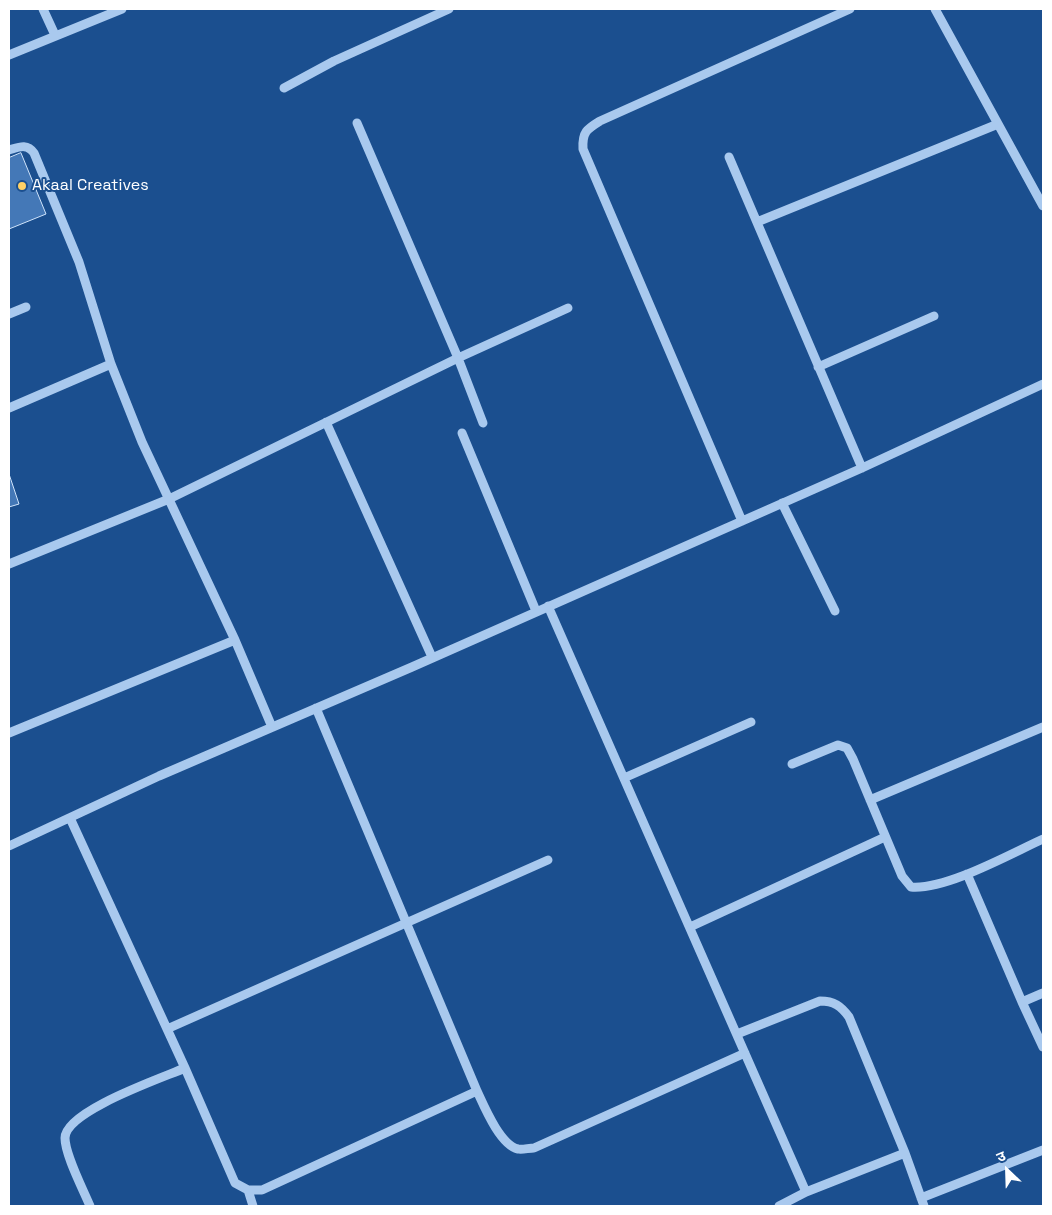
<!DOCTYPE html>
<meta charset="utf-8">
<style>
body{margin:0}
#map{position:relative;width:1052px;height:1215px;overflow:hidden;background:#1b4f8f;font-family:"Space Grotesk","Noto Sans Devanagari",sans-serif}
canvas{display:block}
.frame{position:absolute;inset:0;border:10px solid #fff;pointer-events:none}
.north{position:absolute;left:982px;top:1145px;width:50px;height:50px;-webkit-text-stroke:4px #1b4f8f;paint-order:stroke;rotate:336deg;font-size:14px;font-weight:700;line-height:20px;text-align:center;color:#fff}
.north::after{content:'';display:block;margin:auto;width:18px;height:22px;background:#fff;clip-path:polygon(50% 0,100% 100%,50% 72%,0 100%)}
</style>
<div id="map">
<canvas width="1052" height="1215"></canvas>
<div class="frame"></div>
<div class="north">उ</div>
</div>
<script>
const ctx = document.querySelector('canvas').getContext('2d');
ctx.lineJoin = 'round';
function paint(path, color) { ctx.fillStyle = color; ctx.fill(path, 'evenodd'); }
function trace(path, color, width, dash) { ctx.strokeStyle = color; ctx.lineWidth = width; ctx.lineCap = dash ? 'butt' : 'round'; ctx.setLineDash(dash || []); ctx.stroke(path); }
function label(font, color, halo, rows, align = 'center') {
  ctx.font = font + ' "Space Grotesk",sans-serif'; ctx.lineWidth = 4; ctx.setLineDash([]); ctx.textBaseline = 'middle'; ctx.strokeStyle = halo; ctx.fillStyle = color; for (const [text, x, y, turn = 0] of rows) {
    ctx.save(); ctx.translate(x, y); ctx.rotate((+turn || 0) * Math.PI / 180); ctx.textAlign = isNaN(turn) ? turn : align; if (halo) ctx.strokeText(text, 0, 0); ctx.fillText(text, 0, 0); ctx.restore();
  }
}
const building = new Path2D(`
 M21,153L46,214L9,229V158Z
 M9,474L19,504L9,507Z`);
const minor = new Path2D(`
 M43,9L55,35
 M935,9L1043,206
 M9,55L122,9
 M284,88L334,61L449,9
 M357,123L458,358L483,423
 M9,150C19,147 27,143 34,153L79,262L111,364L142,442L235,640L272,727
 M729,157L862,468
 M757,222L998,124
 M9,314L26,307
 M818,367L934,316
 M9,408L111,364
 M326,422L432,657
 M462,433L536,611
 M782,503L835,611
 M742,521L583,149C582,132 587,129 600,121L850,9
 M9,564L169,499L458,358L568,308
 M548,606L806,1192
 M316,708L477,1091C484,1106 500,1145 518,1149C522,1150 529,1148 534,1148L745,1053
 M9,733L235,640
 M792,764L838,745L847,748L853,759L902,876L911,887C946,890 1010,854 1043,839
 M624,778L751,722
 M870,800L1043,727
 M70,818L185,1068L235,1183L248,1190H262L477,1091
 M9,846L159,776L412,667L862,468L1043,384
 M967,874L1022,1002L1043,993
 M690,927L885,837
 M1022,1002L1043,1047
 M167,1029L548,860
 M737,1034L820,1001C834,1001 841,1006 849,1017L905,1153L924,1206
 M248,1190L253,1206
 M921,1198L1043,1150
 M90,1206C83,1189 65,1155 65,1138C65,1111 162,1078 185,1068
 M779,1206L806,1192L905,1153`);
const markers = [
 [22,186,5,"#ffd166"]
];
const poiNames = [
 ["Akaal Creatives",32,186]
];
paint(building, '#4478b7');
trace(building, '#cfe3fa', 1);
trace(minor, '#a9c9ee', 9);
for (const [x, y, r, color] of markers) { const dot = new Path2D(); dot.arc(x, y, r, 0, 2 * Math.PI); ctx.fillStyle = color; ctx.fill(dot); trace(dot, '#1b4f8f', 2); }
label('16px', '#fff', '#1b4f8f', poiNames, 'left');
</script>
